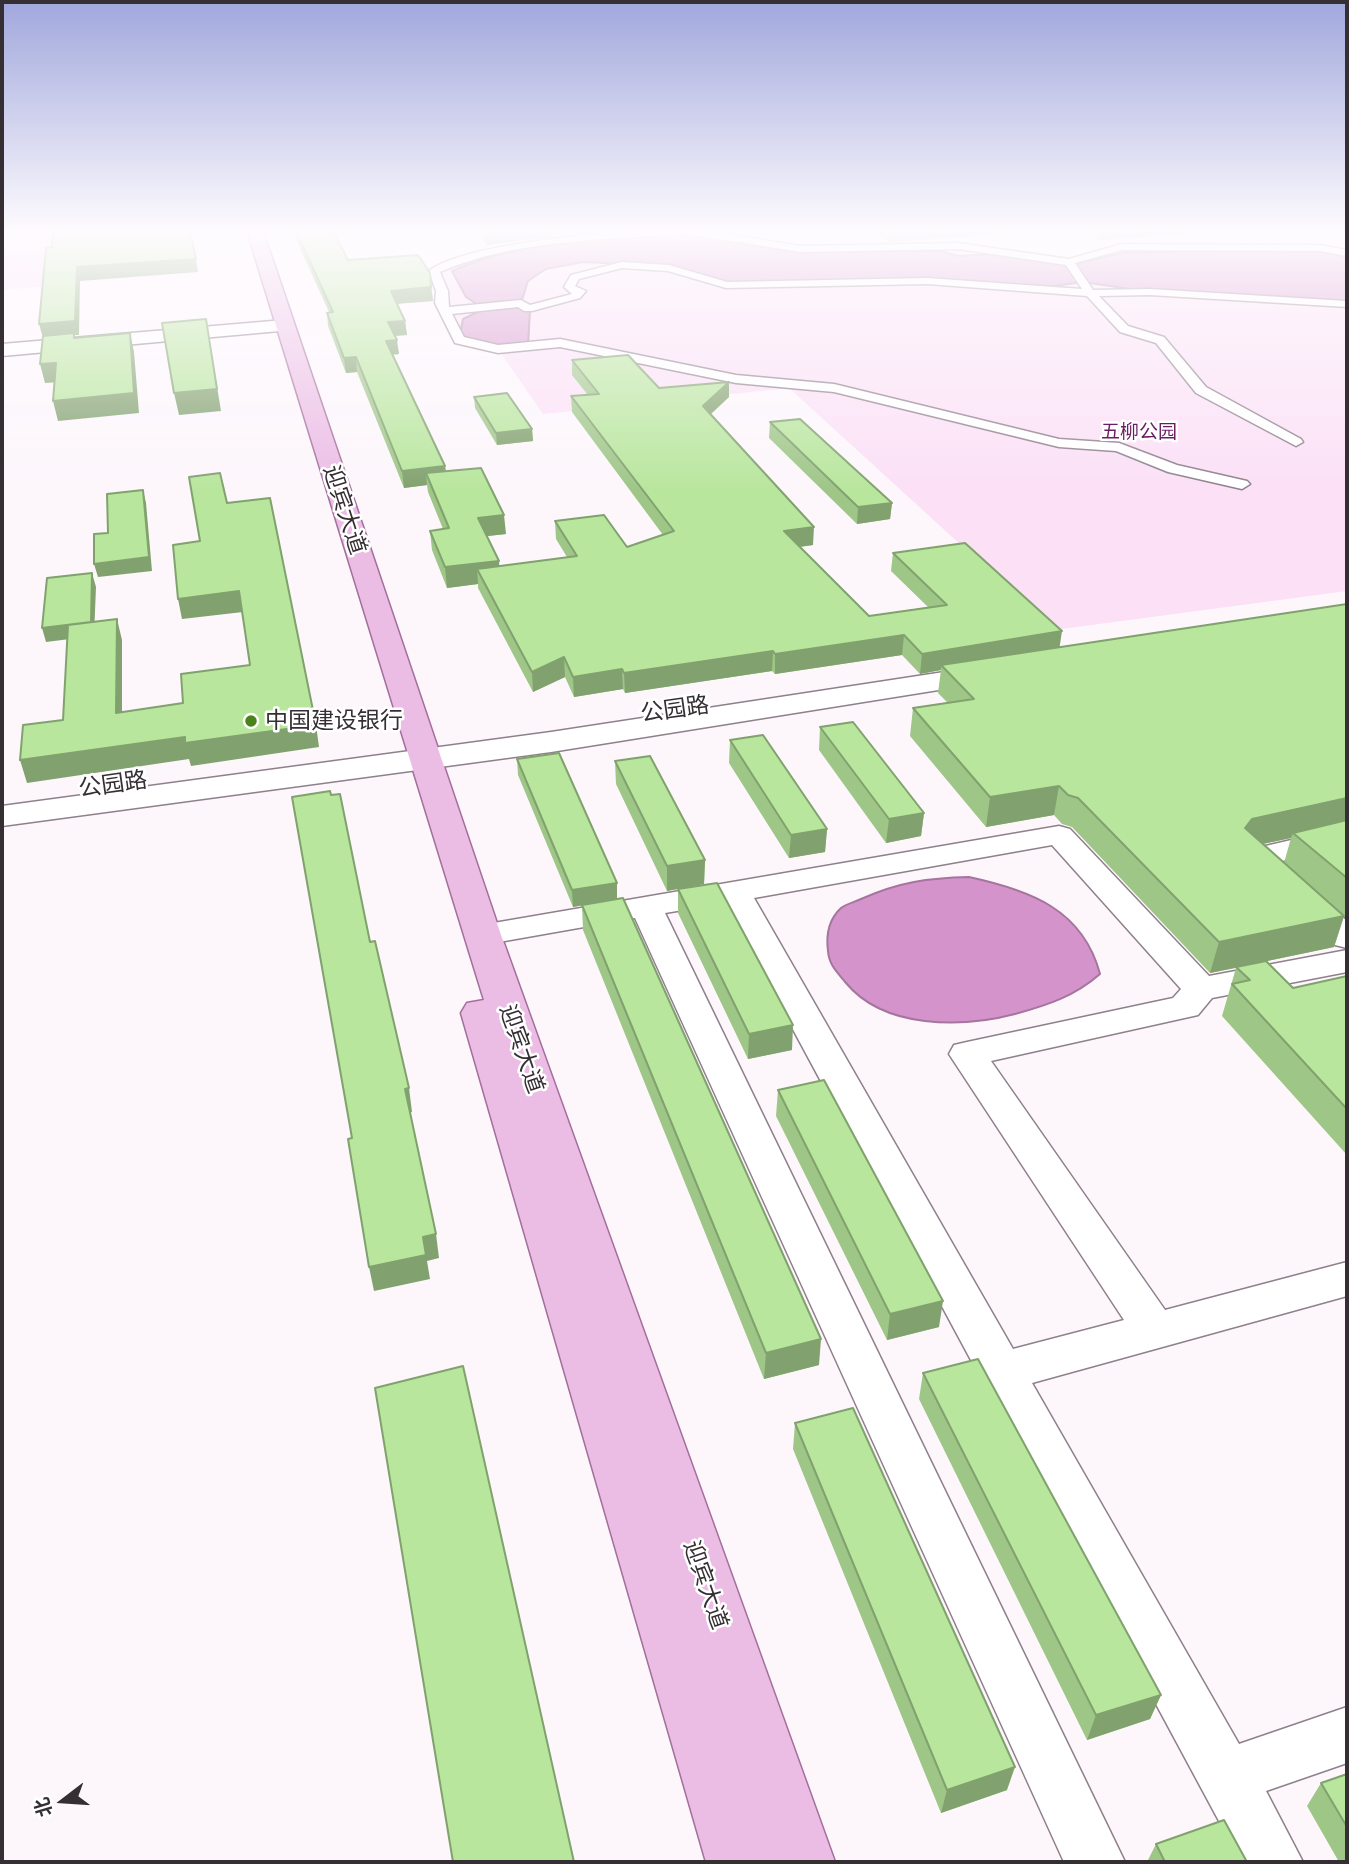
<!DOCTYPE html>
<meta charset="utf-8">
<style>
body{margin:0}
#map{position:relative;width:1349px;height:1864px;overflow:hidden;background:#fdf7fc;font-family:"PT Sans","Noto Sans SC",sans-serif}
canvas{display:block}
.frame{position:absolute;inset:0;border:4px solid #352f34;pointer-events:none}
.north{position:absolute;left:28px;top:1766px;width:70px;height:70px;-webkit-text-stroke:5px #fff;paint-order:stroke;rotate:253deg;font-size:19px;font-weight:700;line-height:28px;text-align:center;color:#352f34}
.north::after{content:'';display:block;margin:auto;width:24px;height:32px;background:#352f34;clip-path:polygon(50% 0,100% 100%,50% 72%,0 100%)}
</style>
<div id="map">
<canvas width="1349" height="1864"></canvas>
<div class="frame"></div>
<div class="north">北</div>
</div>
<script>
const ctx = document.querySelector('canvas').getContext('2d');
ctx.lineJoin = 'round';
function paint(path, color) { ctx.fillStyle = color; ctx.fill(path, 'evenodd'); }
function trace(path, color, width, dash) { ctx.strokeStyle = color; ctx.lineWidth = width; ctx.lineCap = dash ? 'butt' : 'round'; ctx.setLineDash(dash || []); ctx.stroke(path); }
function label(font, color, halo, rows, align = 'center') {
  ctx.font = font + ' "PT Sans","Noto Sans SC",sans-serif'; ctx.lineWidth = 5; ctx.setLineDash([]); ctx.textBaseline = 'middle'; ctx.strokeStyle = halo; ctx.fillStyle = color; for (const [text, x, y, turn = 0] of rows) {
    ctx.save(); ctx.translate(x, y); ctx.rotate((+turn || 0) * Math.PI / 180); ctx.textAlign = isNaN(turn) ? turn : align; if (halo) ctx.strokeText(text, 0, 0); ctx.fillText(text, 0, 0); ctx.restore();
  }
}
const green = new Path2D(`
 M2,231H54L49,286L2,290Z
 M687,231L801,249L958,246L1069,262L1117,249L1307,247L1347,254V591L1054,630L789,388L543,414L498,349L459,340L434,271C512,238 603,236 687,231Z`);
const water = new Path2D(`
 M688,235L788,251H941L958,256L995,254L1074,264L1123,253L1151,252L1311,250L1347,257V303L1150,292L1083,282L1054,286L959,285L930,279L779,284L725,282L671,266L583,262L546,269L528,281L521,303L530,311L528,345L498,349L459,340L463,319L484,309L466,297L452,271C519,240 615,238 688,235Z
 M969,877C1029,890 1083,909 1100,974C1075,996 1048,1005 1015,1014C962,1028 884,1029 846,983C837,972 829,965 828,951C826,936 828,920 841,908C846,904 855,902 861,899C899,882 928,878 969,877Z`);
const pedestrian = new Path2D(`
 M635,231H707L801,246L958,243L1069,259L1122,244L1320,245L1347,250V256L1320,251L1122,250L1075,263L1093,290L1150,289L1347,301V307L1150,295L1099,296L1128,326L1164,337L1206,387L1301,439L1303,442L1296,446L1196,393L1156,343L1120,332L1087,296L927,284L726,288L668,271L622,268L579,279L575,286L586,291L580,298L532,311H524L518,307L452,314L464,337L498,345L560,339L736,375L834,384L1059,439L1119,443L1177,465L1247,481L1250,484L1242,489L1168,472L1116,451L1059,447L834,392L736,383L560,347L498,353L455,343L435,303L436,291L429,271C461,245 590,234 635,231ZM687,234L801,252L958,249L1066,265L1082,289L927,278L727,282L669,265L622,262L571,275L564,287L572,294L530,305L521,300L449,307L448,291L440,272C513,240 607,239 687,234Z`);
const minor = new Path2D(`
 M1059,826L1070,829L1209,976L1347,950V972L1212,998L1198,1015L991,1061L1165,1310L1347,1262V1296L1032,1383L1239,1744L1347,1707V1763L1266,1791L1303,1862H1241L725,903L665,913L1125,1862H1064L635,918L482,945L470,942L465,935L470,928L482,925ZM1052,845L1181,989L1173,998L967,1042L954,1045L949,1054L1124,1320L1013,1349L754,898Z
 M1347,827V845L1278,862L1347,921V948L1335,945L1239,858L1244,851Z`);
const tertiary = new Path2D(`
 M284,320L291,322L293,326L291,330L2,356V344Z
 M990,665L1001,668L1005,674L1001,680L551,752L2,826V806L551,732Z`);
const primary = new Path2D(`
 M247,231H263L501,935L835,1862H706L461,1013L467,1003L484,1000Z`);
const wall = new Path2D(`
 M292,231H333L348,260L430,273L433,301L397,304L405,321L407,335L395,336L399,354L392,355L445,466L446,471L506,534L487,536L499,566L567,557L556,539L555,521L627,547L663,535L572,412L571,396L588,395L572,375V360L659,388L729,397L710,415L813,545L800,547L869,616L928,607L891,571L893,553L1059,648L1347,604V918L1306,883L1344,916L1334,947L1267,961L1293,988L1347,976V1155L1222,1016L1236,968L1210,973L1072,827L1062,824L1054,815L986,827L910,736L913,708L948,703L938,693L941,670L920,674L902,655L775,674L772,671L625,693L623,689L574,697L565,677L533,692L478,588V584L447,588L432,550L430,531L443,529L428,492L427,485L404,488L357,372L346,373L328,326L327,313L329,312ZM1291,838L1284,863L1263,844Z
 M477,231H552L553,236L487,245Z
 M872,231H1040L889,242Z
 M1083,231H1217L1099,240Z
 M474,397L532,429L533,441L497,445L475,408Z
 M770,422L892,503L890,519L857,524L769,438Z
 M820,727L924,813L921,836L886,843L819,750Z
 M730,740L827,829L825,852L789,858L729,763Z
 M517,759L617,899L573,907L518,775Z
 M615,761L705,860L704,884L667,891L616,784Z
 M678,889L792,1050L748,1059L678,913Z
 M582,905L819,1365L764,1379L583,930Z
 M778,1090L939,1327L887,1340L776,1116Z
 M923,1373L1161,1695L1150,1719L1087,1740L919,1399Z
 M795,1423L1007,1790L941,1813L793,1449Z
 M1347,1774V1862H1339L1307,1806L1321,1783Z
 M1156,1844L1247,1862H1147Z`);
const shadedWall = new Path2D(`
 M500,231H552L553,236L487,245L486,233Z
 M890,231H1040L889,242Z
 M1101,231H1217L1099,240Z
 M196,259L198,272L80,281L79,335H74L78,352L43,338L39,324L77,267Z
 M431,287L433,301L392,304L391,291Z
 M206,319L221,411L179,415L174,393Z
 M405,321L407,335L390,336L388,322Z
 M130,333L134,352L139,413L58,421L53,401Z
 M397,340L399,354L387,355L386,341Z
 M356,357L357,372L346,373L344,358Z
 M56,363L61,382L45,383L40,364Z
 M729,382V397L702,422L703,406Z
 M532,429L533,441L497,445L496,433Z
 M445,466L447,483L426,473L427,485L404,488L402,471Z
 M143,490L146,503L152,571L98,577L94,564Z
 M892,503L890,519L857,524L858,507Z
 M504,515L506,534L479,537L478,518Z
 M814,527L813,545L783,549L784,531Z
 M499,561L500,581L477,569L478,584L447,588L445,567Z
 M92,573L96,587L94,636L46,642L42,628Z
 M239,591L243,612L182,619L178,599Z
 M117,619L122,640V735L116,713Z
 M1062,631L1059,651L941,665V670L920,674L922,654Z
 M904,635L902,655L775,674V654Z
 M773,651L772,671L625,693L624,673Z
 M564,657L565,677L533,692L532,672Z
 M622,669L623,689L574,697L573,677Z
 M316,725L319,747L191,766L189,759L27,783L20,760L185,737Z
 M1059,786L1054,815L986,827L990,797Z
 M1347,798V825L1293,833L1291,838L1243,848L1245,828L1252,819Z
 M924,813L921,836L886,843L889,819Z
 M827,829L825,852L789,858L791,835Z
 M705,860L704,884L667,891V866Z
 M617,883V899L573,907L572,890Z
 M1344,916L1334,947L1210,973L1219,942Z
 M793,1025L792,1050L748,1059L749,1034Z
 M409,1088L412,1112L408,1113L405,1089Z
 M436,1234L439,1258L427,1261L430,1279L374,1291L369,1267L423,1237Z
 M943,1301L939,1327L887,1340L890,1314Z
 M821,1339L819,1365L764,1379L766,1353Z
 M1161,1695L1150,1719L1087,1740L1096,1715Z
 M1015,1767L1007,1790L941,1813L947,1790Z`);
const building = new Path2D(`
 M53,231H190L196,259L77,267L75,321L39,324L46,248L52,247Z
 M296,231H333L348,260L418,255L430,273L431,287L391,291L405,321L388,322L397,340L386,341L445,466L402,471L356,357L344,358L327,313L333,312Z
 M206,319L217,389L174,393L162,323Z
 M74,333V338L130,333L134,393L53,401L56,363L40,364L43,336Z
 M628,355L659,388L729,382L703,406L814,527L784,531L869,616L947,605L893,553L965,543L1062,631L922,654L904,635L775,654L773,651L624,673L622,669L573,677L564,657L532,672L477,569L577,556L555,521L604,515L627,547L674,531L571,396L599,394L572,360Z
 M507,393L532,429L496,433L474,397Z
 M800,419L892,503L858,507L770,422Z
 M481,468L504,515L478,518L499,561L445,567L430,531L449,528L426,473Z
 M220,473L227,503L270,498L316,725L185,743V737L20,760L23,725L63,720L68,625L117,619L116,713L183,703L181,674L250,665L239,591L178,599L173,545L200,541L189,477Z
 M143,490L149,557L94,564V534L108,533L107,494Z
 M92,573L91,622L42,628L47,578Z
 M1347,604V798L1252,819L1245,828L1344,916L1219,942L1078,798L1068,795L1059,786L990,797L913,708L974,699L941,665Z
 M853,722L924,813L889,819L820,727Z
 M763,735L827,829L791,835L730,740Z
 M559,753L617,883L572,890L517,759Z
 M650,756L705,860L667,866L615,761Z
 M330,791L331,795L340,794L370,942L375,941L409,1088L405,1089L436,1234L423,1237L426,1255L369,1267L348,1139L352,1138L292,797Z
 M1347,820V878L1293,833Z
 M717,883L793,1025L749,1034L678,889Z
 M623,898L821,1339L766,1353L582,905Z
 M1266,961L1293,988L1347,976V1109L1232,984L1250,980L1236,967Z
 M824,1080L943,1301L890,1314L778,1090Z
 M978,1359L1161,1695L1096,1715L923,1373Z
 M463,1366L574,1862H453L375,1388Z
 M853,1408L1015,1767L947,1790L795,1423Z
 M1347,1774V1827L1321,1783Z
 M1224,1820L1247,1862H1165L1156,1844Z`);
const markers = [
 [251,721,7,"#4a821c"]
];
const farParknames = [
 ["五柳公园",1139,433]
];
const streetNames = [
 ["迎宾大道",344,510,72],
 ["公园路",675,710,-8],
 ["公园路",113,785,-8],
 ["迎宾大道",521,1049,71],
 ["迎宾大道",705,1585,71]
];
const poiNames = [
 ["中国建设银行",265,721]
];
paint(green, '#fbe0f6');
paint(water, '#d593cb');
trace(water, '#a5759e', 2);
trace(pedestrian, '#8f808c', 3);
trace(minor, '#8f808c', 3);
trace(tertiary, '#8f808c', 3);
trace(primary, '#a36f9b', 3);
paint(pedestrian, '#fff');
paint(minor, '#fff');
paint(tertiary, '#fff');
paint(primary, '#ebbde5');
paint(wall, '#9ec687');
paint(shadedWall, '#81a16e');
paint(building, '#b8e69d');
trace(building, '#81a16e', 2);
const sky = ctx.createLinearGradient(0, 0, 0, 492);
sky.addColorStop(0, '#a0a7dc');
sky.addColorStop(0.47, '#fefbfe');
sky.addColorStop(1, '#fefbfe00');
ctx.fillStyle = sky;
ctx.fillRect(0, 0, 1349, 492);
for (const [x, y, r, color] of markers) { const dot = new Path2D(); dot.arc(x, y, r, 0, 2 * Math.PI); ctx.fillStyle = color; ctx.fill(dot); trace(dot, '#fff', 2.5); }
label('19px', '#6a1d63', '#fff', farParknames);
label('23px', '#352f34', '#fff', streetNames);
label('23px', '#352f34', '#fff', poiNames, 'left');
</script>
